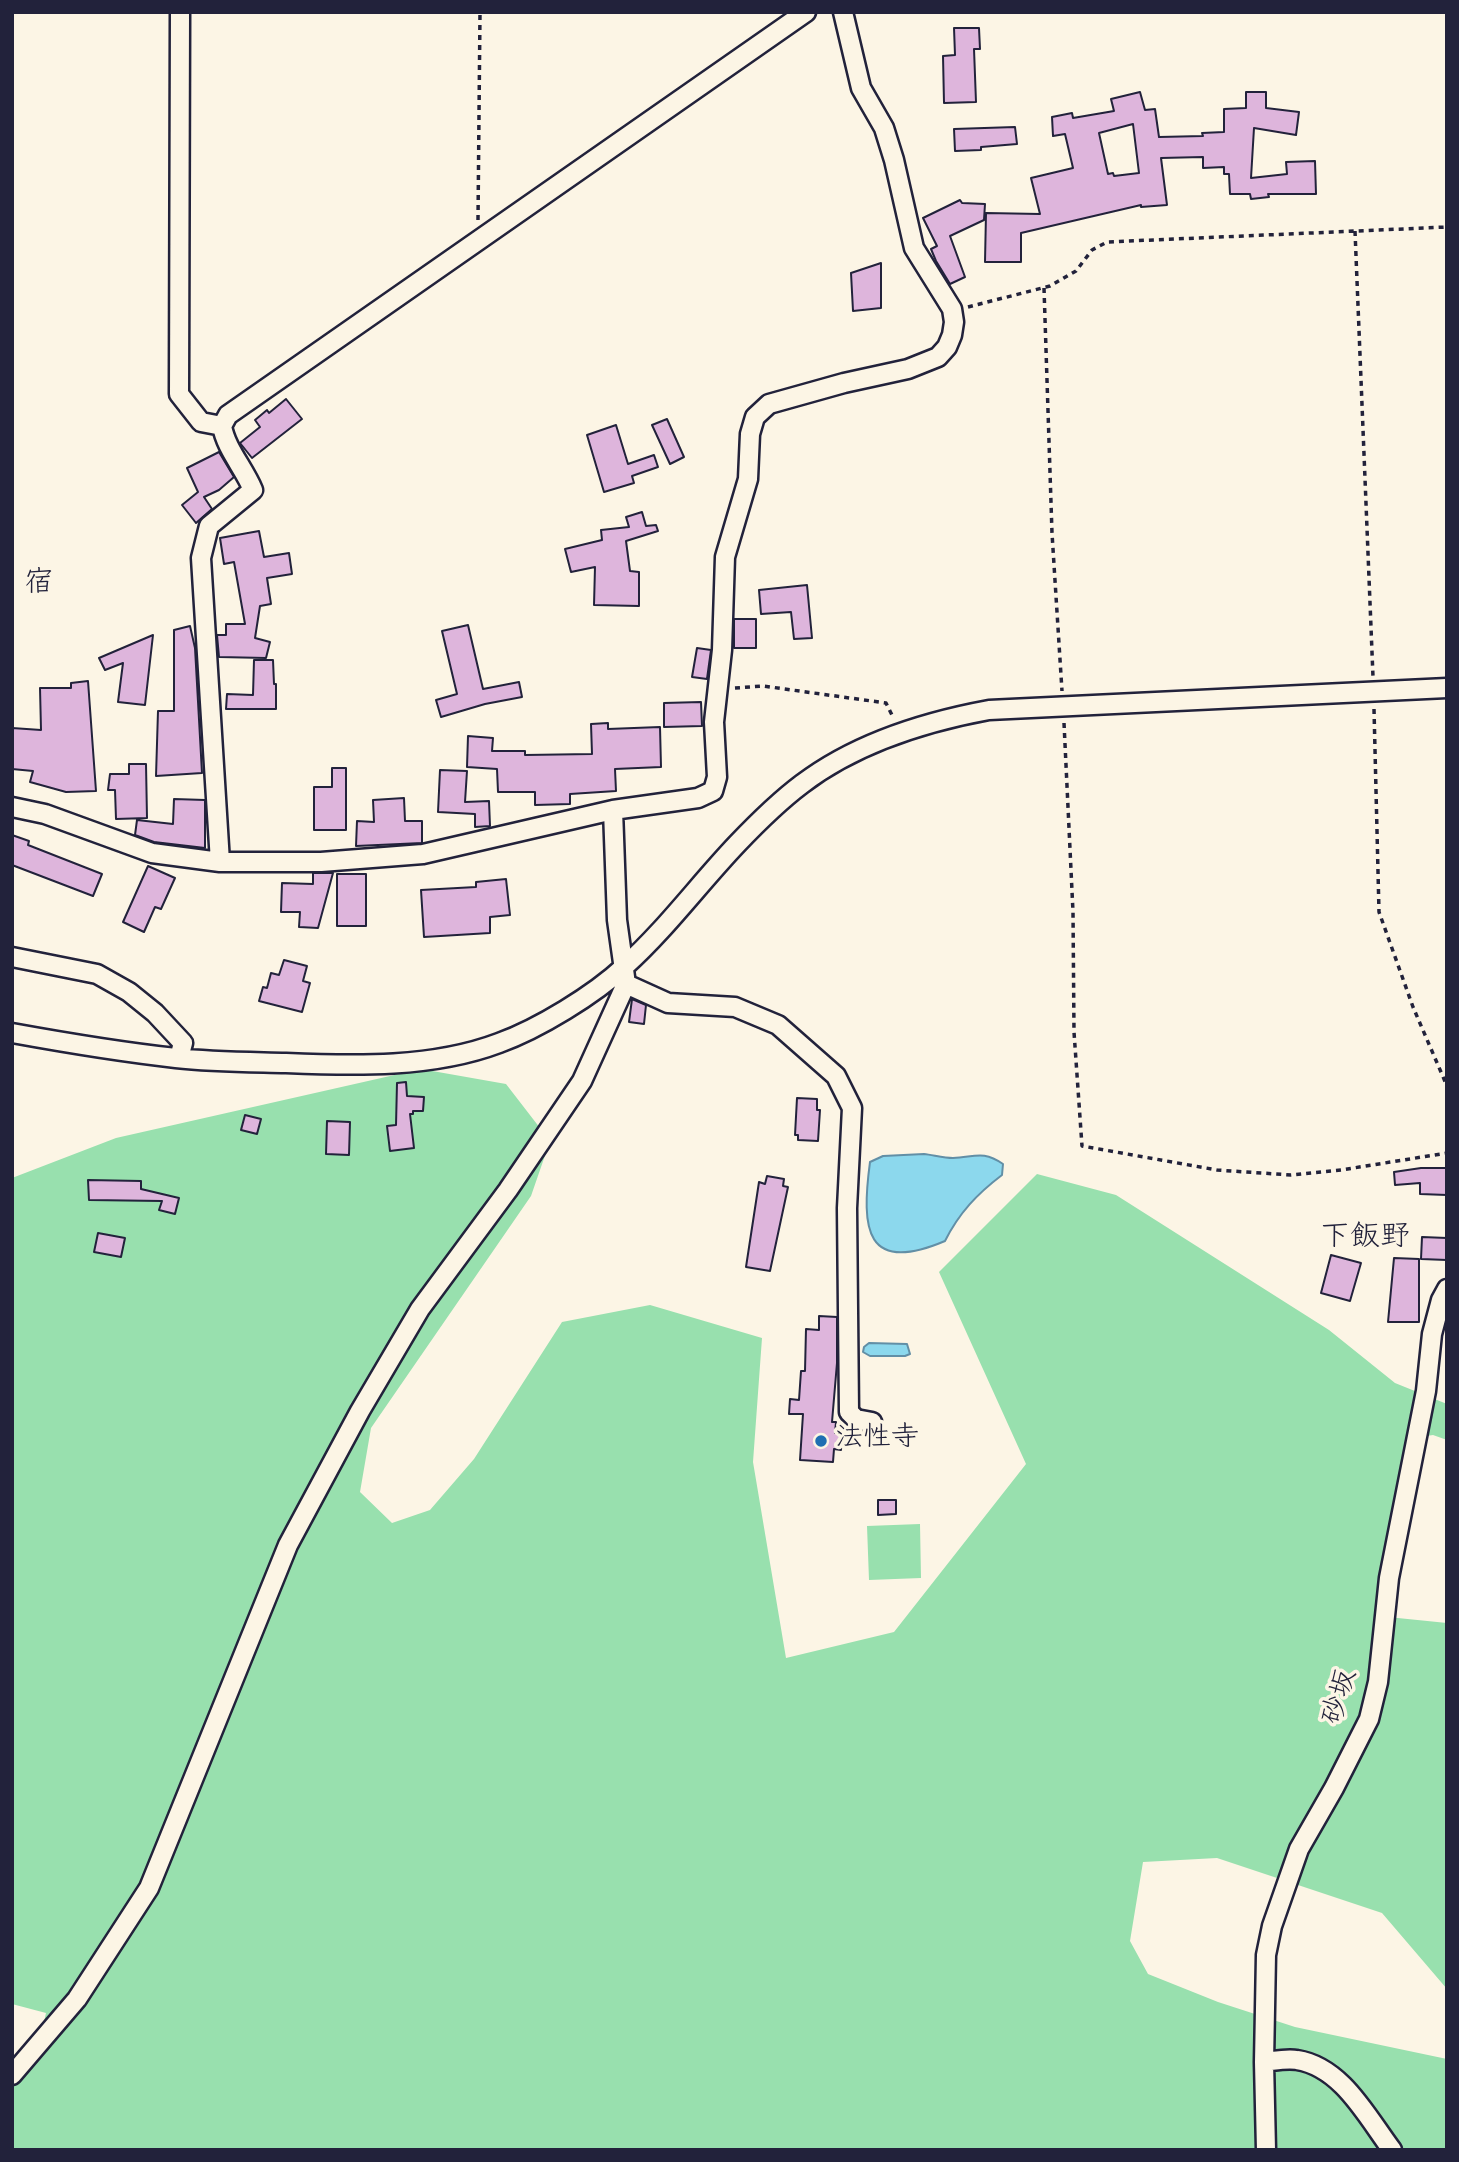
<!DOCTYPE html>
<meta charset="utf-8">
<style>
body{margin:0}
#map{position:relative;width:1459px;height:2162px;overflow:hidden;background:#fcf5e5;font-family:Dekko,sans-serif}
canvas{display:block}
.frame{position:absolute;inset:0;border:14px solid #22223b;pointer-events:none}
</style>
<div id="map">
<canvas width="1459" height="2162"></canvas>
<div class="frame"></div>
</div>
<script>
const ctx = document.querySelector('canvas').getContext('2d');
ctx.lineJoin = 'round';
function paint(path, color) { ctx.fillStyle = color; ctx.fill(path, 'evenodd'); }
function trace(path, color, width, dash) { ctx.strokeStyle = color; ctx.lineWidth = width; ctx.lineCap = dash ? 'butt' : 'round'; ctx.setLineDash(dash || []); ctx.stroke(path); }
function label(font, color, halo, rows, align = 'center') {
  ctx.font = font + ' Dekko,"Klee One",sans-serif'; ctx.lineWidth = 7; ctx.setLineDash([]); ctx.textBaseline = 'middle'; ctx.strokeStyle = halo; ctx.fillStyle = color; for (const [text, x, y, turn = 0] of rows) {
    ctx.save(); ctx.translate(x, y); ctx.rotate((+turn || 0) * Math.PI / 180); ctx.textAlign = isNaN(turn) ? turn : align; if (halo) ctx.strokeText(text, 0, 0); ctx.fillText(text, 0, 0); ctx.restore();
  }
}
const green = new Path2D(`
 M421,1069L506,1084L550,1141L531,1196L371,1428L360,1492L392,1523L430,1510L474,1459L562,1322L650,1305L762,1338L753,1462L786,1658L894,1632L1026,1464L939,1272L1037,1174L1116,1195L1329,1330L1395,1383L1447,1404V1440L1433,1435L1408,1439L1378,1616L1447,1623V1989L1382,1913L1217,1858L1143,1862L1130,1941L1148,1974L1218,2002L1295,2027L1447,2059V2150H12V2058L43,2026L46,2013L12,2004V1178L116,1138Z
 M920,1524L921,1578L869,1580L867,1526Z`);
const water = new Path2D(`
 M924,1154C933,1155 944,1158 953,1158C975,1157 983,1150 1003,1164L1002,1175C977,1194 959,1213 945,1241C865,1275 861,1229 870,1162L883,1156Z
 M869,1343L907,1344L910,1354L905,1356H870L863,1352L864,1347Z`);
const building = new Path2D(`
 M954,28H979L980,49H974L976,102L944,103L943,56L955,55Z
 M1140,92L1145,110L1155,109L1159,137L1203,136L1202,133L1224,132V109L1246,108V92H1266V108L1299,112L1296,135L1254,128L1251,178L1287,174L1286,162L1315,161L1316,194H1268L1269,197L1251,199L1250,194H1230L1229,174H1224V167L1203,168V157L1161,158L1167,205L1141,207V205L1021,233V262H985L986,213L1040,214L1031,178L1073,168L1065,134L1053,136L1052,117L1072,113L1073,118L1114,111L1111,99ZM1133,124L1139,173L1114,176L1113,173L1108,174L1099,133Z
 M1015,127L1017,144L981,147V150L955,151L954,129Z
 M960,200L962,203L985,204L984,220L950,236L965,277L950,284L936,261L931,249L937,246L923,218Z
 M881,263V308L853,311L851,273Z
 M286,399L302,419L252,458L240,443L260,427L255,420L267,410L269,413Z
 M667,419L684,457L670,464L652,425Z
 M616,425L628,464L654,455L658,467L632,476L634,483L604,492L587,435Z
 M219,452L234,477L219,490L204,497L212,509L196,523L182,505L198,492L187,468Z
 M642,512L646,526L656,525L658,531L626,541L630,571L639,572V606L594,605L595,567L571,572L565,549L602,540L601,530L629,527L626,517Z
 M259,531L264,557L289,553L292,574L267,578L271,604L260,606L255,638L270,642L266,658L219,657L217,635H226V624H245L234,562L224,564L220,538Z
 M807,585L812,638L794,639L791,612L761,614L759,590Z
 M734,619H756V648H734Z
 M468,625L483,689L519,682L522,697L485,704L441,717L436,700L457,694L442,631Z
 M190,626L195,648L202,773L156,776L158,711H174V630Z
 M153,635L145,705L118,702L123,663L105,670L99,658Z
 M697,648L711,650L707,679L692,677Z
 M254,660H273L274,684H276V709H226L227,694L253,695Z
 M88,681L96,791L66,792L30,782L33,771L12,769V728L41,730L40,688H71V683Z
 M701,702L702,726L664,727V703Z
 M608,723V729L660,727L661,767L615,769L616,791L570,794V804L535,805V792H498L497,769L467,767L468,736L493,738L492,751H525V755L592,754L591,724Z
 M129,764H146L147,818L116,819L115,790H108L110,774H129Z
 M332,768H346V830H314V787H332Z
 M440,770L467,771L465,802L489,801L490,826L475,827V814L438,812Z
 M404,798L405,821H422V843L356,846L357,821L374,822L373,800Z
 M174,799L205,800V848L154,842L135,835L137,820L173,824Z
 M12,835L29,841L28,845L102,874L93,896L12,865Z
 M148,866L175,878L161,909L155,907L144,932L123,922Z
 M313,873H333L318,928L299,927L300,912H281L282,883L313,884Z
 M337,874H366V926H337Z
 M506,879L510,915L490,917V933L424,937L421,890L476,887V882Z
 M284,960L307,966L303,981L310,983L302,1012L259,1001L263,987L267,988L271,973L279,975Z
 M632,999L646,1005L644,1024L629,1022Z
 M406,1082L407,1096L424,1097L423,1111H413V1114H410L414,1148L390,1151L387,1126L396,1125L397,1083Z
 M797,1098L817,1099V1110H820L818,1141L798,1140V1135H795Z
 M245,1115L261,1119L257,1134L241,1130Z
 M327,1121L350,1122L349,1155L326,1154Z
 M1421,1168H1447V1195L1420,1194V1183L1395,1185L1394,1172Z
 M767,1176L784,1179L783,1186L788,1187L770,1271L746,1267L759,1182L765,1184Z
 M88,1180L141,1181V1189L179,1198L175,1214L159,1210L162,1201L89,1200Z
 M98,1233L125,1238L121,1257L94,1252Z
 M1422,1237L1447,1238V1260L1421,1259Z
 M1331,1255L1361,1263L1350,1301L1321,1293Z
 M1394,1258L1419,1259V1322H1388Z
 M819,1316L837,1317V1363L832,1422H836L835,1433H842L841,1450L834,1449L833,1462L800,1460L803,1414H789L790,1399L799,1400L801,1371H805L806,1329L819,1330Z
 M878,1500H896V1514L878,1515Z`);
const path = new Path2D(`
 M478,220L480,12
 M1355,231L1373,677
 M1044,288L1052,533L1062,691
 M968,307L1050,286L1076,271L1092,250L1107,242L1447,227
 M735,688L763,686L886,703L893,717
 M1374,709L1379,912L1413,1007L1447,1086
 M1064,723L1073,912L1074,1032L1082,1146L1217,1170L1291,1175L1341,1170L1447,1153`);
const minor = new Path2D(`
 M180,12L179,394L201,422L222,426
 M12,807L45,814L152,853L220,862H321L423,854L613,810L698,798L713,791L717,777L714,722L722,650L725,557L748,479L750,434L755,417L769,404L844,383L908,369L938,357L947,347L952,335L954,322L952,309L914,248L894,160L884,128L861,88L843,12
 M220,862L201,558L209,526L253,490C244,468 226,449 222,426L228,415L806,12
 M12,957L97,974L129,992L155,1013L183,1043L179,1058
 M626,984L668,1003L735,1007L778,1025L836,1076L852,1108L847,1208L849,1412L856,1419L872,1422
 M12,1033C67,1043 121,1052 176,1058C212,1062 249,1062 286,1063C355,1066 433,1068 499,1043C538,1029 594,995 625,966C666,929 699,884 737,844C757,823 778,802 802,784C856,743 924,722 989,710L1447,688
 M1264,2062C1274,2061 1287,2058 1297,2060C1342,2067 1367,2117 1392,2150
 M12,2075L77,1999L149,1888L288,1545L360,1411L420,1309L508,1190L582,1081L626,984L617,920L613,810
 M1266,2150L1264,2062L1266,1955L1272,1926L1299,1849L1334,1788L1369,1719L1378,1682L1389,1578L1426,1391L1432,1334L1441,1300L1447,1289`);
const markers = [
 [821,1441,7,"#1f6fb2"]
];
const poiNames = [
 ["法性寺",835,1441]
];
const streetNames = [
 ["砂坂",1343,1698,-73]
];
const neighbourhoodNames = [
 ["宿",39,587],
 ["下飯野",1365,1241]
];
paint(green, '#98e0ae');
paint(water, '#8cd8ed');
trace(water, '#628fa6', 2);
paint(building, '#deb5dc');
trace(building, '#22223b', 2);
trace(minor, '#22223b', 23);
trace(path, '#22223b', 3.5, [5, 5]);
trace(minor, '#fcf5e5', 18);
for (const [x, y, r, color] of markers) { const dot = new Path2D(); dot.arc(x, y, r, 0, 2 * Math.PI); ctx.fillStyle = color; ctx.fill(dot); trace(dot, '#fcf5e5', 2.5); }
label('28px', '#22223b', '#fcf5e5', poiNames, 'left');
label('28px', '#22223b', '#fcf5e5', streetNames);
label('30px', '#22223b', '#fcf5e5', neighbourhoodNames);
</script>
